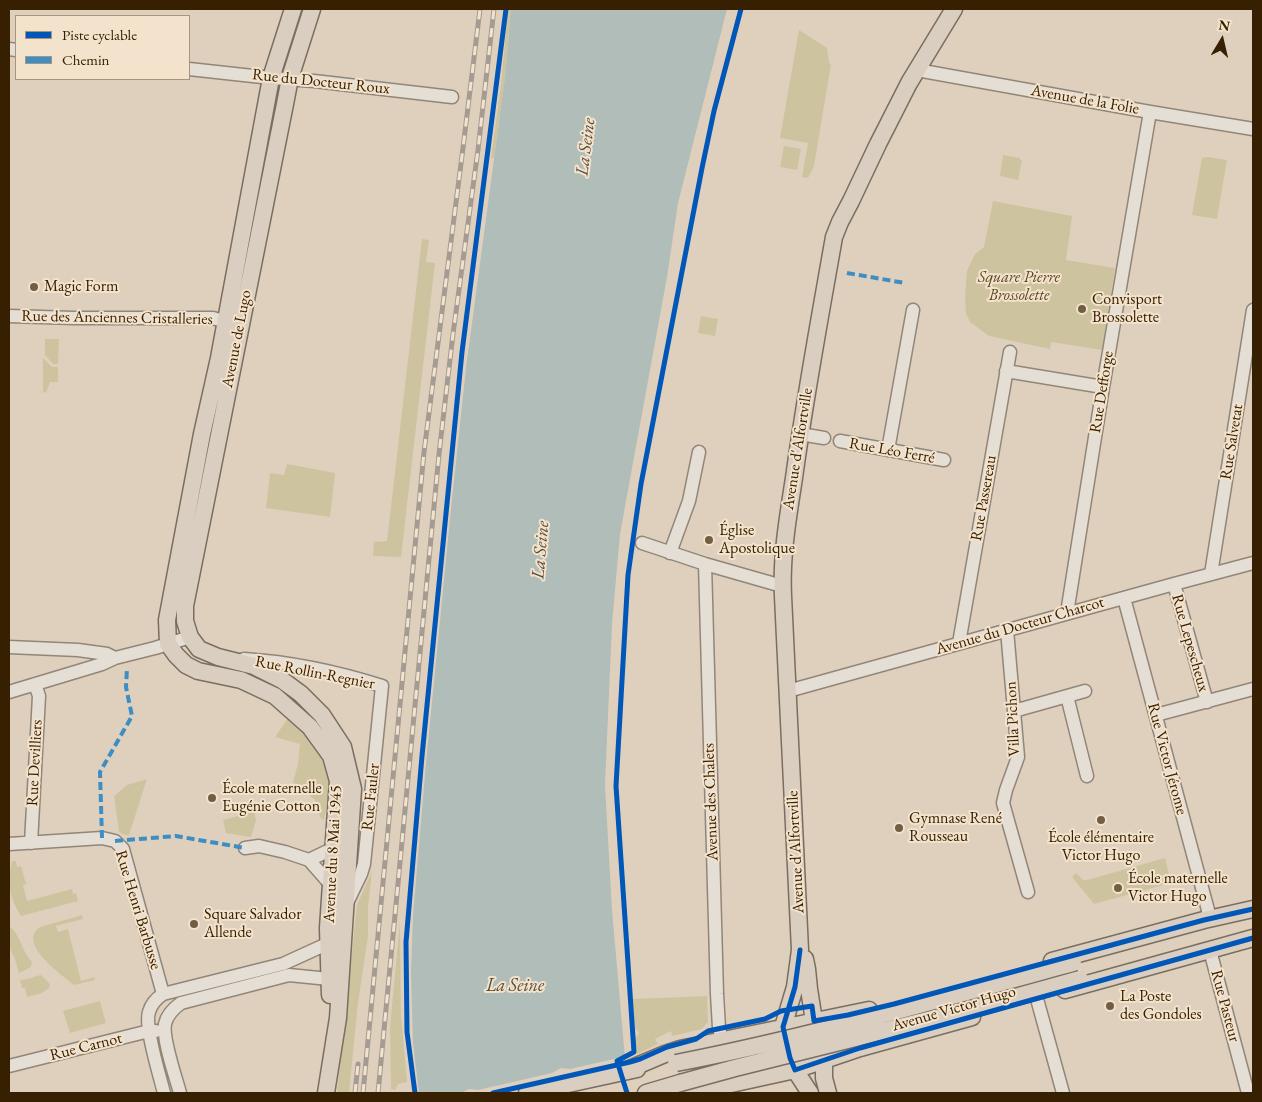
<!DOCTYPE html>
<meta charset="utf-8">
<style>
body{margin:0}
#map{position:relative;width:1262px;height:1102px;overflow:hidden;background:#dfd0bd;font-family:"EB Garamond",serif}
canvas{display:block}
.frame{position:absolute;inset:0;border:10px solid #372001;pointer-events:none}
.legend{position:absolute;left:15px;top:15px;width:175px;height:65px;box-sizing:border-box;background:#f3e2cc;border:1px solid #a8947b;margin:0;padding:6px 9px;list-style:none;font-size:15px;color:#372001}
.legend li{display:flex;align-items:center;gap:10px;height:25px}
.legend b{width:25px;border:1px solid #a8947b}
.north{position:absolute;left:1197px;top:15px;width:50px;height:50px;-webkit-text-stroke:4px #f3e2cc;paint-order:stroke;rotate:9deg;font-size:14px;font-weight:700;line-height:20px;text-align:center;color:#372001}
.north::after{content:'';display:block;margin:auto;width:18px;height:22px;background:#372001;clip-path:polygon(50% 0,100% 100%,50% 72%,0 100%)}
</style>
<div id="map">
<canvas width="1262" height="1102"></canvas>
<div class="frame"></div>
<ul class="legend">
<li><b style="height:6px;background:#0057b8"></b>Piste cyclable</li>
<li><b style="height:6px;background:#3d8ec4"></b>Chemin</li>
</ul>
<div class="north">N</div>
</div>
<script>
const ctx = document.querySelector('canvas').getContext('2d');
ctx.lineJoin = 'round';
function paint(path, color) { ctx.fillStyle = color; ctx.fill(path, 'evenodd'); }
function trace(path, color, width, dash) { ctx.strokeStyle = color; ctx.lineWidth = width; ctx.lineCap = dash ? 'butt' : 'round'; ctx.setLineDash(dash || []); ctx.stroke(path); }
function label(font, color, halo, rows, align = 'center') {
  ctx.font = font + ' "EB Garamond",serif'; ctx.lineWidth = 4; ctx.setLineDash([]); ctx.textBaseline = 'middle'; ctx.strokeStyle = halo; ctx.fillStyle = color; for (const [text, x, y, turn = 0] of rows) {
    ctx.save(); ctx.translate(x, y); ctx.rotate((+turn || 0) * Math.PI / 180); ctx.textAlign = isNaN(turn) ? turn : align; if (halo) ctx.strokeText(text, 0, 0); ctx.fillText(text, 0, 0); ctx.restore();
  }
}
const green = new Path2D(`
 M508,9H511L505,77L494,158H491L501,85Z
 M799,30L827,48L829,63L831,64L814,166L808,178L802,177L808,143L780,138Z
 M784,146L801,149L797,170L780,167Z
 M1003,155L1020,158V160H1022L1018,180L1000,176Z
 M1208,157L1227,160L1217,219L1192,215L1202,158Z
 M993,201L1072,216L1066,260L1115,268L1102,350L1051,342L1050,349L989,336L970,322L966,313L965,298L967,271L975,254L984,247Z
 M422,239L429,240L426,262L435,263L401,557L373,556L374,542L387,541Z
 M701,316L718,319L715,336L698,333Z
 M45,339H59L58,364H53L45,355Z
 M43,358L52,367H58V382H50L46,393L43,392Z
 M287,464L335,473L330,517L266,508L270,473L284,475Z
 M290,715L321,756L329,780L327,804L324,820L320,817L315,800L293,782L298,764L300,744L275,737Z
 M147,779L129,835H125L119,832L114,796L127,785Z
 M253,807L256,820L251,837L226,833L223,820L245,814L244,809Z
 M1165,858L1171,883L1094,904L1072,877L1076,873L1083,880H1087Z
 M12,861H16L17,867L21,866L26,884L23,885L27,901L72,889L73,894L76,893L78,901L21,916C9,897 7,883 12,861Z
 M372,871L368,908V936L358,1003L349,1093H337L357,905Z
 M82,915L83,919L56,926L58,932L68,929L81,981L94,977L95,980L74,985C62,975 16,943 40,927Z
 M400,921L401,1015L407,1082L398,1084L395,1090L391,1089L390,1027Z
 M9,926C18,933 20,942 25,952C27,956 30,959 32,962L31,967L19,973L14,956H13L10,947H9Z
 M41,975L50,984L49,988L42,993L27,997L25,988H22L20,980C28,980 34,976 41,975Z
 M707,996L708,1022L702,1029L672,1036L671,1031L655,1039L658,1044L637,1054L635,1037L637,1036L639,1033L637,1030L634,1029L632,999Z
 M100,1001L106,1023L70,1033L63,1011Z`);
const water = new Path2D(`
 M511,9H727L678,203L667,277L620,534L612,624L605,785L612,910L625,1058L633,1093H419L413,1043L411,972L413,915L426,763L451,509L466,368L505,77Z`);
const pier = new Path2D(`
 M627,1056L635,1093H461L469,1089L478,1090L552,1073L561,1068L570,1069Z`);
const minor = new Path2D(`
 M9,49L16,50
 M189,69L271,78L314,81L452,97
 M917,70L1150,112L1253,129
 M9,316L74,318H213L226,322
 M1006,371L1103,387
 M800,434L824,438
 M840,441L944,460
 M888,450L913,310
 M642,543L705,564L782,586
 M670,553L689,501L699,452
 M705,564L717,994L719,1028L722,1040
 M1211,574L1253,310
 M1174,584L1207,702
 M1124,598L1208,910V916L1204,920
 M1067,613L1103,387L1150,112
 M1007,630L1018,757L1006,790L1003,803L1028,892
 M959,643L1010,352
 M9,647L78,650L107,654L115,658
 M244,659C290,662 338,672 382,686L364,864L361,874L347,903
 M788,691L1174,584L1253,563
 M9,692L102,664L115,658L155,648L190,637
 M1067,696L1087,776
 M1014,711L1085,691
 M1156,715L1253,689
 M31,843L39,696L35,684
 M9,844L102,838L115,841L123,849L163,994
 M245,848L259,846L285,852L309,860L331,885
 M309,860L334,848
 M1215,949L1212,953V958L1248,1093
 M1037,999L1063,1093
 M9,1066L149,1031H156
 M164,1093C160,1077 144,1025 149,1012C151,1005 157,998 163,994L283,964L329,943H335
 M180,1093C176,1078 162,1038 165,1024C167,1015 174,1008 181,1003L289,975L339,980`);
const major = new Path2D(`
 M293,9L271,78L219,358L202,434L167,620L168,644L176,655L186,665L198,671L241,680L275,696L310,727L331,756L338,781L328,928L330,995
 M312,9L290,78L285,104L185,606V621L190,637L199,649L218,657L254,666L282,680L301,694L322,715L343,747L353,789L338,1018L326,1093
 M805,959L807,969L809,989L814,1021L824,1060V1078L828,1093
 M1052,961L1204,920L1253,909
 M1065,990L1253,938
 M627,1070L665,1054L680,1049L869,1010
 M527,1093L637,1069
 M646,1093L680,1083
 M690,1093L795,1070L860,1048L972,1017
 M810,1093L795,1070L790,1058L783,1027L795,987L800,950L783,596C781,556 788,517 794,478C805,397 820,317 834,237L840,222L851,201L878,144L909,83L954,9`);
const rail = new Path2D(`
 M355,1093L358,1064
 M363,1093L424,452L463,148L480,9
 M378,1093L439,454L453,334L478,150L494,9`);
const majorBridge = new Path2D(`
 M676,1063C810,1037 941,999 1073,963
 M680,1083L735,1068L968,1010L1080,979`);
const quiet = new Path2D(`
 M847,273L905,283
 M102,838L100,772L132,716L126,687L127,668
 M115,841L176,836L245,848`);
const cycleway = new Path2D(`
 M800,950L795,987L783,1027L790,1058L795,1070L860,1048L1253,938
 M415,1093L407,1032L406,942L422,756L462,352L506,9
 M493,1093L630,1062L640,1059L667,1047L696,1039L708,1031L765,1019L781,1011L812,1006L814,1021L848,1015L894,1004L1204,920L1253,909
 M627,1093L617,1061L634,1052L616,786L628,575L641,484L702,168L714,111L741,9`);
const markers = [
 [34,287,5,"#725e43"],
 [1082,309,5,"#725e43"],
 [709,540,5,"#725e43"],
 [212,798,5,"#725e43"],
 [1101,820,5,"#725e43"],
 [899,828,5,"#725e43"],
 [1118,888,5,"#725e43"],
 [194,924,5,"#725e43"],
 [1110,1006,5,"#725e43"]
];
const streetNames = [
 ["Rue du Docteur Roux",321,82,6],
 ["Avenue de la Folie",1085,100,10],
 ["Rue des Anciennes Cristalleries",117,318,1],
 ["Avenue de Lugo",237,339,-79],
 ["Rue Defforge",1102,392,-81],
 ["Rue Salvetat",1232,442,-81],
 ["Avenue d'Alfortville",798,449,-81],
 ["Rue Léo Ferré",892,451,10],
 ["Rue Passereau",984,498,-80],
 ["Avenue du Docteur Charcot",1020,626,-16],
 ["Rue Lepescheux",1190,643,74],
 ["Rue Rollin-Regnier",315,673,11],
 ["Villa Pichon",1013,719,-93],
 ["Rue Victor Jérome",1167,759,75],
 ["Rue Devilliers",35,763,-87],
 ["Rue Fauler",371,797,-84],
 ["Avenue des Chalets",711,802,-92],
 ["Avenue d'Alfortville",796,852,-93],
 ["Avenue du 8 Mai 1945",333,854,-87],
 ["Rue Henri Barbusse",138,910,73],
 ["Rue Pasteur",1225,1006,75],
 ["Avenue Victor Hugo",954,1009,-16],
 ["Rue Carnot",86,1047,-14]
];
const parkNames = [
 ["Square Pierre",1019,278],
 ["Brossolette",1019,296]
];
const poiNames = [
 ["Magic Form",44,287],
 ["Convisport",1092,300],
 ["Brossolette",1092,318],
 ["Église",719,531],
 ["Apostolique",719,549],
 ["École maternelle",222,789],
 ["Eugénie Cotton",222,807],
 ["Gymnase René",909,819],
 ["Rousseau",909,837],
 ["École élémentaire",1101,838,"center"],
 ["Victor Hugo",1101,856,"center"],
 ["École maternelle",1128,879],
 ["Victor Hugo",1128,897],
 ["Square Salvador",204,915],
 ["Allende",204,933],
 ["La Poste",1120,997],
 ["des Gondoles",1120,1015]
];
const waterNames = [
 ["La Seine",586,147,-83],
 ["La Seine",541,550,-85],
 ["La Seine",515,986]
];
paint(green, '#cdc49f');
paint(water, '#b1bdb9');
paint(pier, '#dfd0bd');
trace(minor, '#918678', 15);
trace(major, '#796e60', 19);
trace(minor, '#e5ded5', 12);
trace(major, '#d9cec0', 16);
trace(rail, '#a49b92', 5);
trace(rail, '#f3e2cc', 3, [9]);
trace(majorBridge, '#796e60', 19, []);
trace(majorBridge, '#d9cec0', 16);
trace(quiet, '#3d8ec4', 4, [8, 4]);
trace(cycleway, '#0057b8', 5);
for (const [x, y, r, color] of markers) { const dot = new Path2D(); dot.arc(x, y, r, 0, 2 * Math.PI); ctx.fillStyle = color; ctx.fill(dot); trace(dot, '#f3e2cc', 2); }
label('16px', '#372001', '#f3e2cc', streetNames);
label('italic 16px', '#594622', '#f3e2cc', parkNames);
label('16px', '#372001', '#f3e2cc', poiNames, 'left');
label('italic 18px', '#564d38', '#f3e2cc', waterNames);
</script>
